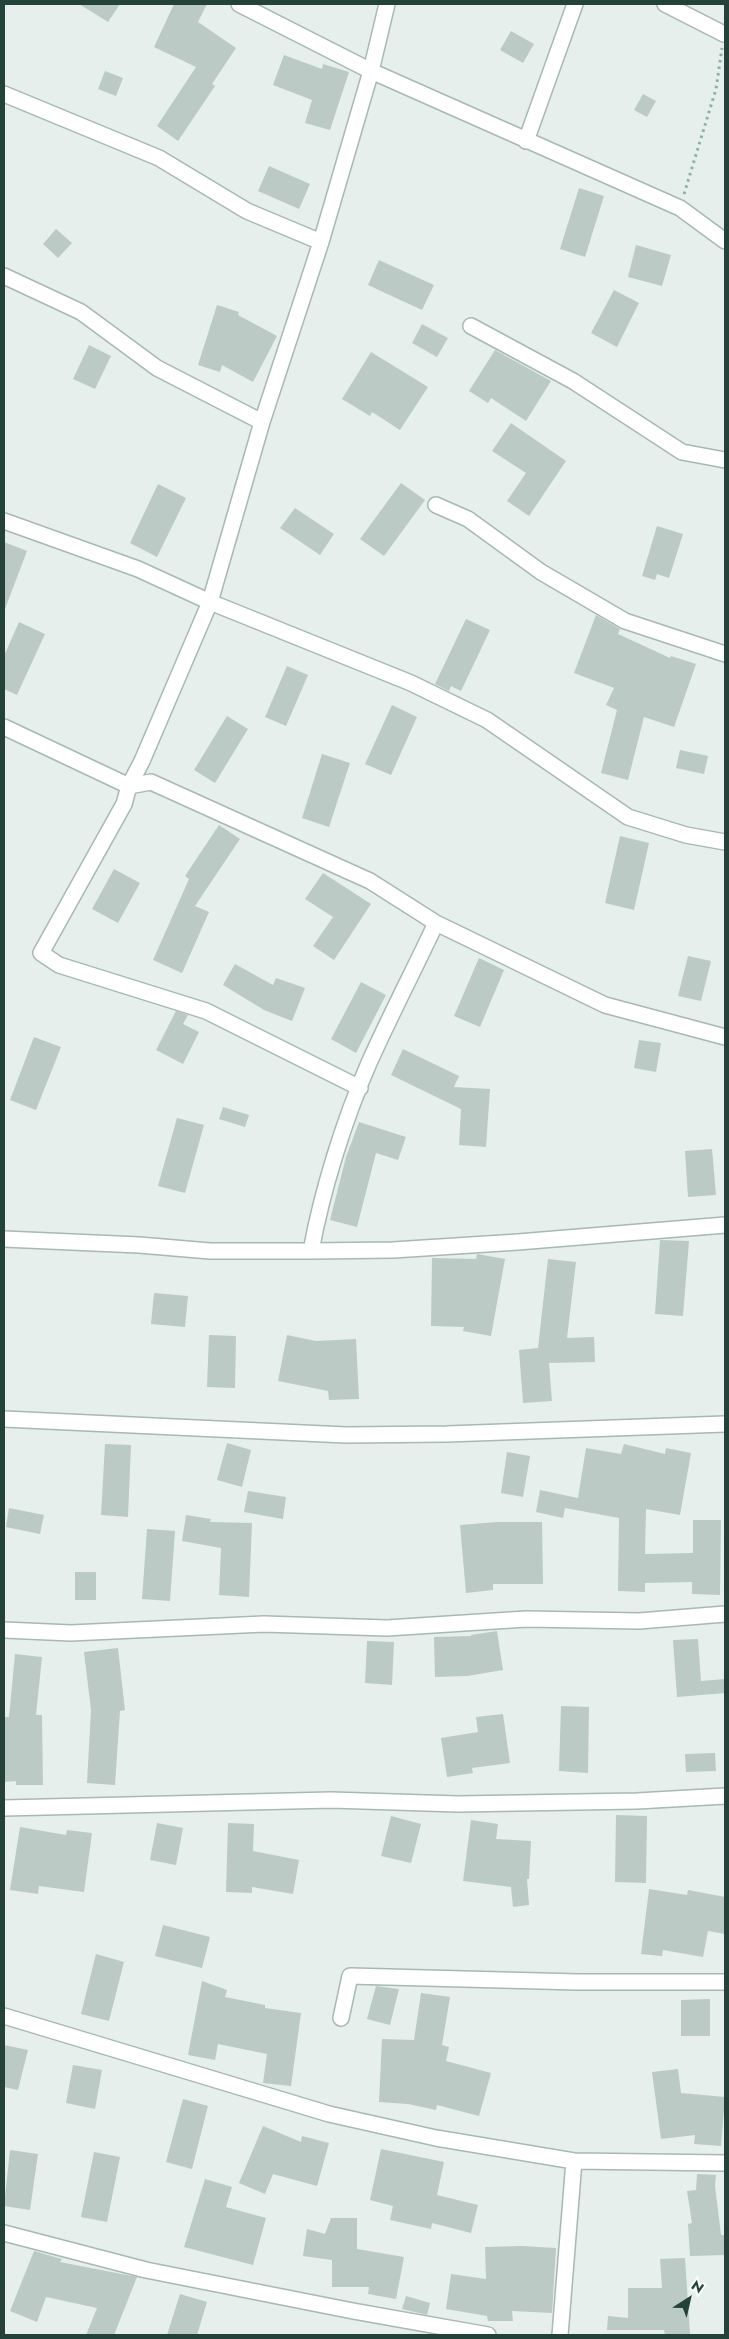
<!DOCTYPE html>
<style>
body{margin:0}
#map{position:relative;width:729px;height:2339px;overflow:hidden;background:#e6efeb;font-family:Jost,sans-serif}
canvas{display:block}
.frame{position:absolute;inset:0;border:5px solid #24423a;pointer-events:none}
.north{position:absolute;left:664px;top:2274px;width:50px;height:50px;-webkit-text-stroke:4px #f7fbf9;paint-order:stroke;rotate:35deg;font-size:14px;font-weight:700;line-height:20px;text-align:center;color:#24423a}
.north::after{content:'';display:block;margin:auto;width:18px;height:22px;background:#24423a;clip-path:polygon(50% 0,100% 100%,50% 72%,0 100%)}
</style>
<div id="map">
<canvas width="729" height="2339"></canvas>
<div class="frame"></div>
<div class="north">N</div>
</div>
<script>
const ctx = document.querySelector('canvas').getContext('2d');
ctx.lineJoin = 'round';
function paint(path, color) { ctx.fillStyle = color; ctx.fill(path, 'evenodd'); }
function trace(path, color, width, dash) { ctx.strokeStyle = color; ctx.lineWidth = width; ctx.lineCap = dash ? 'butt' : 'round'; ctx.setLineDash(dash || []); ctx.stroke(path); }
const building = new Path2D(`
 M79,4H120L108,22Z
 M174,4H207L198,22L236,48L212,84L215,86L178,141L157,126L196,67L154,47Z
 M511,31L534,44L523,63L500,50Z
 M284,55L322,69L323,64L349,72L330,130L305,123L312,100L273,85Z
 M105,71L123,78L116,96L98,89Z
 M643,94L656,101L647,117L634,110Z
 M269,166L310,184L299,209L258,191Z
 M579,188L604,196L585,257L560,249Z
 M56,229L72,243L58,258L43,244Z
 M636,245L671,255L662,286L628,277Z
 M379,260L434,285L422,310L368,285Z
 M614,290L639,303L617,347L591,333Z
 M217,305L239,312L238,315L277,336L253,382L222,365L220,372L198,365Z
 M422,324L448,338L437,357L412,343Z
 M89,345L111,356L95,389L73,379Z
 M495,350L551,381L526,421L491,398L488,403L469,391Z
 M371,352L428,387L400,430L372,412L370,416L342,399Z
 M511,423L566,461L529,516L507,501L526,473L492,451Z
 M401,483L425,500L384,556L360,539Z
 M158,484L186,498L157,557L130,543Z
 M295,508L334,534L320,555L280,528Z
 M657,526L683,534L669,578L657,574L655,580L642,576Z
 M4,542L27,551L5,609L4,608Z
 M596,615L620,629L618,634L670,658L671,656L696,664L674,727L644,717L628,780L601,773L617,710L606,705L614,688L574,673Z
 M466,619L490,630L461,691L451,686L449,691L435,684Z
 M19,622L45,634L17,695L4,689V656Z
 M287,666L308,675L286,726L265,717Z
 M392,705L417,717L391,775L365,764Z
 M227,716L248,729L215,783L194,770Z
 M680,750L708,756L704,774L676,768Z
 M322,754L350,763L329,827L302,818Z
 M219,825L240,839L195,906L209,912L182,973L153,960L189,879L185,876Z
 M620,836L649,843L634,910L605,903Z
 M114,869L140,883L118,923L92,909Z
 M323,873L371,904L334,960L313,946L333,917L305,899Z
 M688,956L711,961L701,1001L678,996Z
 M479,958L504,970L480,1027L454,1016Z
 M235,964L273,985L276,978L305,988L292,1021L264,1010L223,985Z
 M361,982L386,995L356,1053L331,1039Z
 M176,1011L188,1015L183,1024L199,1032L183,1064L156,1050Z
 M34,1037L61,1047L36,1110L10,1100Z
 M639,1040L661,1043L656,1072L634,1068Z
 M403,1049L459,1076L454,1087L490,1089L486,1147L459,1145L461,1109L391,1075Z
 M223,1107L249,1115L245,1127L219,1119Z
 M177,1118L204,1125L185,1193L158,1186Z
 M359,1122L406,1137L398,1160L376,1153L357,1227L330,1220L346,1157Z
 M712,1149L716,1195L688,1197L685,1151Z
 M660,1240L689,1241L683,1316L655,1314Z
 M477,1254L505,1259L491,1336L463,1331L464,1327L431,1326L432,1258L476,1259Z
 M548,1259L576,1262L567,1338L594,1337L595,1362L549,1363L552,1401L523,1403L519,1350L538,1348Z
 M154,1293L188,1296L185,1327L151,1324Z
 M209,1335L236,1336L235,1388L207,1387Z
 M287,1335L316,1341L356,1339L359,1399L329,1400L328,1391L278,1381Z
 M227,1443L251,1450L242,1487L217,1480Z
 M105,1444L131,1445L128,1517L101,1515Z
 M624,1444L665,1454L666,1448L691,1453L680,1515L646,1509L645,1554L693,1553V1520H721L720,1595L692,1594V1582L645,1583V1592L618,1591L619,1518L565,1508L563,1518L536,1512L540,1490L578,1498L586,1448L621,1454Z
 M507,1452L530,1456L523,1497L501,1493Z
 M248,1491L286,1497L283,1519L244,1512Z
 M9,1508L44,1515L40,1534L6,1527Z
 M186,1515L211,1519L210,1522L252,1523L249,1597L219,1595L221,1548L182,1541Z
 M497,1522H542L543,1584H493V1590L466,1593L460,1525Z
 M147,1529L175,1531L170,1601L142,1599Z
 M75,1572H96V1600H75Z
 M497,1631L503,1670L467,1676L435,1677L434,1637L471,1636V1635Z
 M698,1639L701,1681L725,1679V1693L677,1697L673,1640Z
 M367,1641L394,1642L392,1685L365,1683Z
 M118,1648L125,1710L120,1711L115,1785L87,1783L91,1710L84,1652Z
 M15,1654L42,1657L36,1715H42L43,1785H16V1781L4,1782V1717H9Z
 M561,1706L589,1707L588,1773L559,1771Z
 M503,1714L510,1763L472,1768L473,1773L447,1777L441,1738L478,1732L476,1717Z
 M715,1753L716,1771L686,1772L685,1754Z
 M616,1815L647,1816L646,1883L615,1882Z
 M391,1816L421,1824L411,1863L381,1856Z
 M471,1820L498,1824L496,1839L531,1841L529,1879H527L529,1905L513,1907L511,1887L463,1881Z
 M157,1823L183,1828L176,1865L150,1860Z
 M228,1823L254,1824L253,1851L299,1860L293,1894L252,1887V1893L226,1892Z
 M20,1827L66,1835L67,1830L92,1833L84,1892L39,1886L38,1894L10,1890Z
 M649,1889L687,1895L688,1890L725,1897V1934L708,1931L703,1957L663,1950L662,1956L641,1954Z
 M163,1925L210,1937L202,1968L155,1956Z
 M96,1954L124,1962L109,2021L81,2014Z
 M202,1981L227,1990L225,1997L265,2005V2008L301,2013L291,2086L263,2083L267,2054L218,2044L215,2060L188,2055Z
 M376,1986L399,1989L390,2025L367,2019Z
 M421,1993L450,1997L442,2045L449,2047L446,2061L491,2073L479,2116L437,2105L436,2110L408,2104L379,2102L382,2039L414,2040Z
 M710,1999V2036H681V2000Z
 M4,2045L28,2050L18,2090L4,2087Z
 M73,2065L102,2070L95,2109L66,2103Z
 M678,2069L681,2093L725,2097L721,2146L694,2144L695,2135L661,2139L652,2072Z
 M183,2099L208,2106L192,2169L166,2162Z
 M263,2126L301,2142L302,2136L329,2143L317,2186L273,2174L265,2194L239,2183Z
 M381,2149L444,2162L437,2195L478,2205L471,2233L432,2223L431,2229L390,2220L393,2206L370,2200Z
 M10,2150L38,2154L30,2210L4,2206Z
 M94,2152L120,2157L107,2222L81,2217Z
 M697,2174L716,2175L715,2186L721,2235H725V2255L690,2256L688,2224L692,2223L687,2191L696,2190Z
 M205,2179L232,2187L226,2207L266,2218L253,2265L184,2247Z
 M331,2218H357V2249L404,2257L396,2299L368,2294L369,2287H332V2260L303,2256L307,2229L325,2234Z
 M522,2246L556,2248L552,2313L512,2311L513,2321H488L487,2316L446,2309L451,2274L486,2279L485,2247Z
 M34,2251L62,2259L60,2262L137,2277L114,2335H86L97,2308L46,2297L37,2322L10,2311Z
 M685,2258L690,2334L665,2335L664,2330H607L608,2316L628,2318V2288H662L660,2259Z
 M180,2294L207,2302L197,2335H167Z
 M406,2296L430,2303L427,2315L402,2309Z`);
const path = new Path2D(`
 M684,194L716,89L722,48`);
const minor = new Path2D(`
 M239,4L371,71L680,208L725,241
 M387,4L371,71L321,242L262,422L210,602L142,761L129,786L151,782L370,881L436,923
 M665,4L724,34
 M4,94L159,158L247,211L321,242
 M526,141L575,4
 M4,276L81,312L157,368L262,422
 M471,326L573,381L682,452L725,460
 M436,505L468,519L541,572L625,621L725,654
 M4,521L138,569L210,602L411,683L487,720L628,817L686,835L725,842
 M4,727L129,786L124,804L41,953L59,965L206,1011L360,1088
 M4,1239L139,1245L210,1251H311L393,1250L518,1242L725,1225
 M311,1251C322,1191 344,1120 369,1063C390,1016 414,970 436,923L605,1005L725,1037
 M4,1419L346,1435L447,1434L725,1424
 M4,1630L71,1633L264,1624L387,1628L526,1619L639,1621L725,1614
 M4,1808L331,1800L458,1804L637,1801L725,1796
 M4,2016L329,2114L436,2138L574,2161L725,2163
 M341,2018L350,1976L578,1982H725
 M4,2233L146,2270L353,2311L488,2335
 M560,2335L574,2161`);
paint(building, '#bbcac4');
trace(minor, '#a8b8b2', 18);
trace(path, '#86b3a5', 3, [2.5, 4]);
trace(minor, '#fff', 15);
</script>
